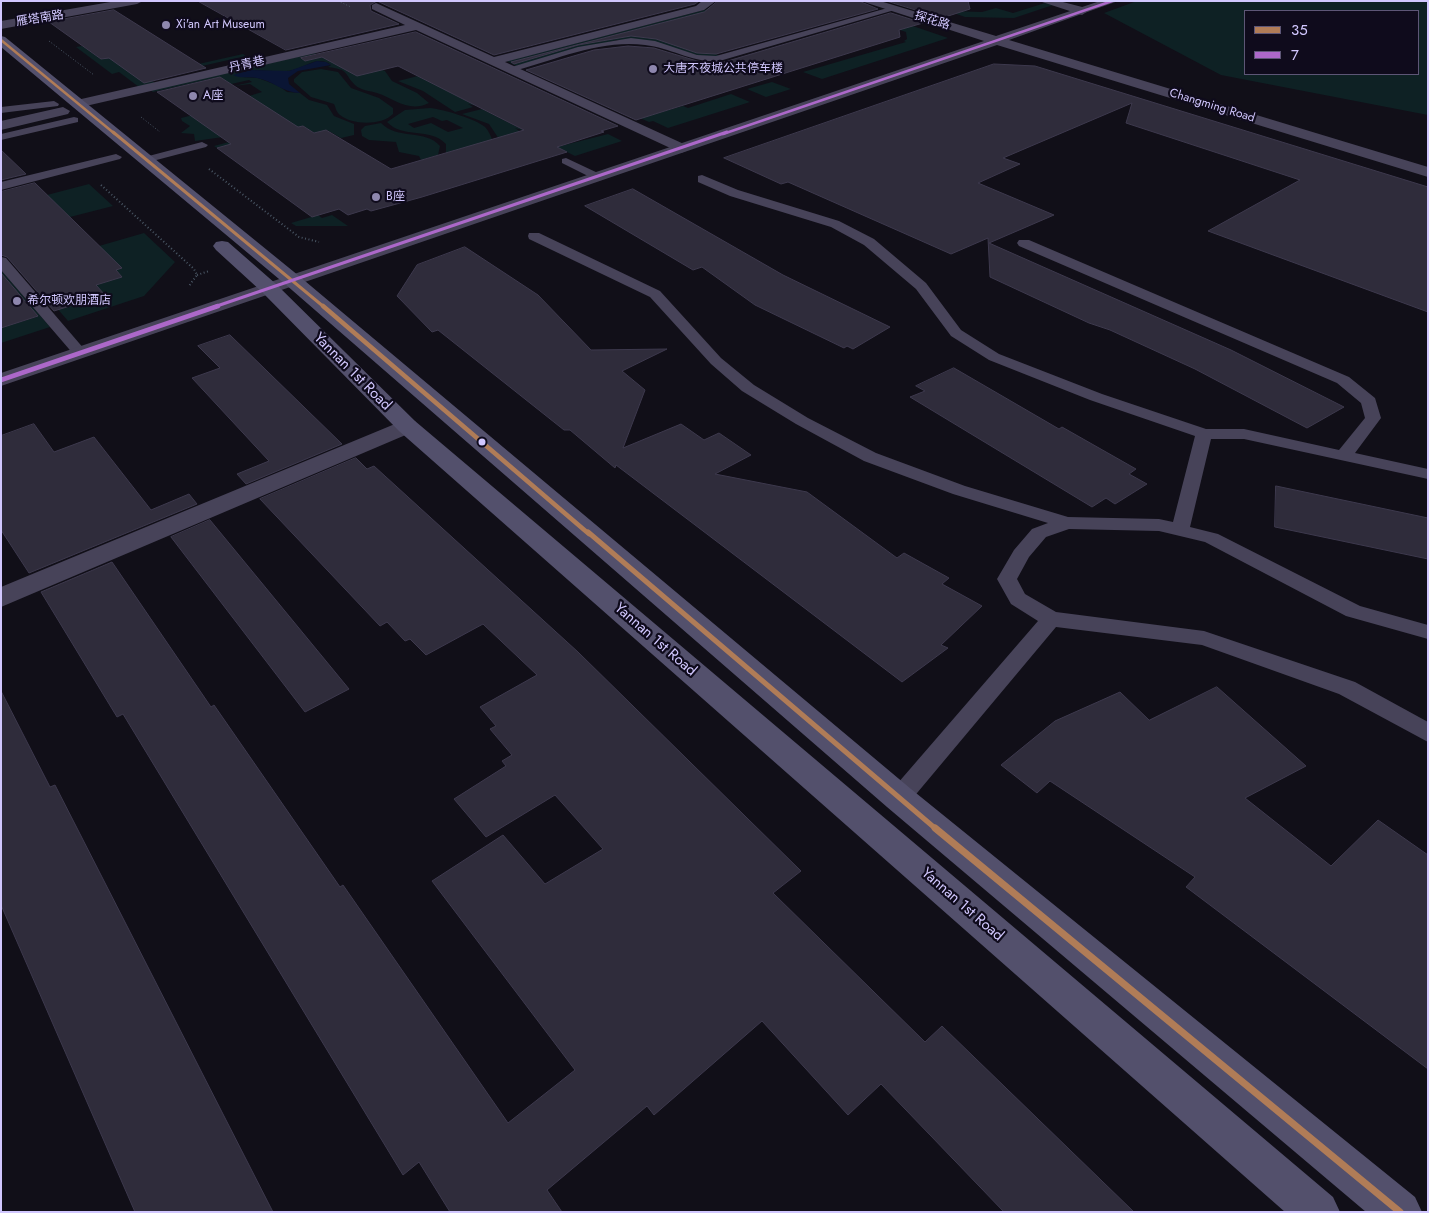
<!DOCTYPE html>
<meta charset="utf-8">
<style>
body{margin:0}
#map{position:relative;width:1429px;height:1213px;overflow:hidden;background:#110f18;font-family:Jost,sans-serif}
canvas{display:block}
.frame{position:absolute;inset:0;border:2px solid #d1c7fe;pointer-events:none}
.legend{position:absolute;left:1244px;top:10px;width:175px;height:65px;box-sizing:border-box;background:#0f0b1c;border:1px solid #5d5676;margin:0;padding:6px 9px;list-style:none;font-size:15px;color:#d1c7fe}
.legend li{display:flex;align-items:center;gap:10px;height:25px}
.legend b{width:25px;border:1px solid #5d5676}
</style>
<div id="map">
<canvas width="1429" height="1213"></canvas>
<div class="frame"></div>
<ul class="legend">
<li><b style="height:6px;background:#b07c57"></b>35</li>
<li><b style="height:6px;background:#ac68c9"></b>7</li>
</ul>
</div>
<script>
const ctx = document.querySelector('canvas').getContext('2d');
ctx.lineJoin = 'round';
function paint(path, color) { ctx.fillStyle = color; ctx.fill(path, 'evenodd'); }
function trace(path, color, width, dash) { ctx.strokeStyle = color; ctx.lineWidth = width; ctx.lineCap = dash ? 'butt' : 'round'; ctx.setLineDash(dash || []); ctx.stroke(path); }
function label(font, color, halo, rows, align = 'center') {
  ctx.font = font + ' Jost,"Noto Sans SC",sans-serif'; ctx.lineWidth = 4.5; ctx.setLineDash([]); ctx.textBaseline = 'middle'; ctx.strokeStyle = halo; ctx.fillStyle = color; for (const [text, x, y, turn = 0] of rows) {
    ctx.save(); ctx.translate(x, y); ctx.rotate((+turn || 0) * Math.PI / 180); ctx.textAlign = isNaN(turn) ? turn : align; if (halo) ctx.strokeText(text, 0, 0); ctx.fillText(text, 0, 0); ctx.restore();
  }
}
const green = new Path2D(`
 M739,1L658,32L721,56L706,58L661,44L617,40L516,66L507,61Z
 M1137,1H1428V115L1221,75L1104,13ZM1245,11H1418V74H1245Z
 M1045,3L1053,5L1014,18L965,17L948,11L982,12L996,8L1013,13Z
 M907,24L948,38L822,79L803,72L906,42L904,41L907,39L906,32L894,28Z
 M82,46L101,59L116,56L145,76L243,54L246,56L149,78L155,83L139,87L119,72L112,74L76,47Z
 M339,49L385,71L392,81L417,93L429,103C409,113 395,99 377,93C370,91 360,90 355,85C343,73 350,70 328,67L331,65C318,55 306,67 293,70C276,74 259,68 242,71L238,72L242,77L258,78L279,86L287,92L300,93L309,100L327,105L334,116L354,124V135L341,138L327,130L315,133L302,126L217,148L214,146L229,142L223,137L195,141L194,134L181,133L190,126L182,121L181,118L255,100L249,96L262,92L250,84L234,86L252,82L249,80L231,84L219,77L153,92L150,90L315,53L316,54L300,58L305,61L322,57L375,70L336,50Z
 M321,69L338,72L351,88L379,98L393,108V114C381,126 352,125 340,115C336,112 336,108 334,104L311,97L294,82V79L302,72Z
 M418,76L477,106L468,104L473,107L455,112L423,91L398,81Z
 M772,82L791,89L766,97L747,89Z
 M731,94L750,102L668,128L653,121L649,122L595,98L630,106L651,115L683,106L688,108Z
 M430,108C442,109 476,119 485,127C489,131 491,137 493,141L446,153V144C430,127 403,139 387,122L405,110ZM433,117L442,121L447,120L463,128L448,132L431,123L414,128L408,124Z
 M482,109L525,131L515,128L521,132L499,139L489,124L462,114Z
 M381,123C397,140 426,129 440,146L438,155L421,160L419,156L399,152L396,142L369,140L362,136L361,130L365,126Z
 M608,134L622,141L575,156L557,147Z
 M89,184L113,206L70,217L47,195Z
 M318,215L322,218L332,215L348,226H296L291,223Z
 M144,233L175,262L144,296L68,321L11,255L64,308L105,295L93,286L122,277L116,270L121,268L99,246Z
 M1,270L50,327L1,343V328L36,317L1,275Z`);
const water = new Path2D(`
 M317,61L326,62L331,65L298,71L288,78L289,84L300,93C284,93 273,81 257,78C249,76 241,79 233,75L251,70L289,71Z`);
const building = new Path2D(`
 M198,1H699L695,4L494,55L377,1L370,5L371,11L399,24L286,50Z
 M718,1H859L878,9L716,54L697,53L656,39L631,36L578,45L514,64L511,62L704,12Z
 M887,1H968L970,9L942,18Z
 M114,10L206,68L144,83L109,58L101,59L49,22Z
 M891,13L923,23L899,30L900,37L636,120L526,70L594,50L628,46L654,48L697,61L717,64Z
 M416,32L618,126L601,131L604,132L557,147L567,152L422,197L371,211L367,209L348,215L339,209L312,217L217,148L231,144L157,92L220,77L298,127L303,126L314,133L326,130L391,169L524,130L398,66L357,76L322,57L305,61L301,58Z
 M994,64L1035,66L1428,187V312L1208,231L1300,180L1126,123L1132,103L1003,158L1020,164L978,183L1054,215L989,243L1231,350L1344,407L1307,428L1195,369L1110,330L1089,323L990,277L988,238L951,254L788,182L781,184L724,158Z
 M1,150L26,174L1,180Z
 M35,183L122,268L116,270L122,277L96,285L105,295L54,311L7,257L1,255V192Z
 M633,189L783,275L890,327L853,349L847,346L844,348L755,305L702,267L693,270L585,206Z
 M465,247L538,295L591,350L667,349L622,371L645,390L623,448L681,424L704,440L719,433L751,455L715,474L807,492L897,558L904,553L949,578L942,584L982,606L941,645L948,648L902,682L616,465L615,468L570,430H564L438,330L432,332L397,296L417,265Z
 M1,273L38,316L1,328Z
 M230,335L342,444L246,484L237,474L269,461L192,378L220,368L198,346Z
 M954,368L1059,429L1062,427L1136,469L1129,474L1147,484L1115,504L1106,498L1092,507L910,397L925,391L916,386Z
 M34,424L54,452L94,437L151,510L189,494L197,504L29,573L1,530V436Z
 M356,458L367,469L374,466L578,652L801,871L773,893L925,1042L942,1026L1134,1212H1004L881,1084L848,1115L762,1021L654,1115L647,1106L547,1190L562,1212H450L419,1162L403,1175L123,714L117,717L41,592L112,562L211,707L214,705L340,887L343,885L508,1123L575,1070L432,881L503,835L545,884L603,849L555,795L486,837L454,799L506,766L502,761L512,755L490,729L496,726L480,707L537,675L483,624L426,655L410,639L405,641L387,622L380,626L260,499Z
 M1276,486L1428,518V559L1275,527Z
 M210,520L349,689L305,712L171,537Z
 M1217,687L1306,766L1245,798L1331,866L1378,820L1428,855V1069L1186,887L1195,877L1050,781L1037,793L1001,765L1055,721L1120,692L1149,720Z
 M1,691L50,787L55,785L273,1212H135L1,905Z`);
const pathFar1 = new Path2D(`
 M338,1L351,7
 M49,41L94,75
 M141,117L160,132`);
const path = new Path2D(`
 M209,169L299,237L319,242
 M101,185L194,269L197,275L189,286
 M197,275L209,271`);
const service = new Path2D(`
 M891,7L898,9L716,62C690,61 670,48 645,45C600,39 553,61 510,72L505,69L578,47L631,38L655,41L697,55L716,56Z
 M54,101L59,104L58,106L1,113V107Z
 M74,117L78,118V122L1,140V134Z
 M202,142L208,145L206,147L145,163L139,160L141,158Z
 M116,154L122,157L120,159L1,190V182Z
 M566,158L600,174L602,176L600,178H592L562,163V159Z
 M702,175L738,190L839,221L874,239L926,283L961,330L999,354L1102,394L1206,429H1244L1339,450L1365,418L1361,403L1337,383L1019,246L1017,243L1019,240H1029L1349,377L1375,398L1381,418L1355,453L1428,469V479L1244,439H1211L1190,527L1218,534L1360,606L1428,625V639L1346,616L1205,542L1159,531L1069,529L1046,537L1029,557L1017,579L1025,594L1056,612L1204,631L1355,682L1428,722V742L1339,694L1202,645L1056,627L907,805L899,808L891,805L887,798L891,791L1038,621L1011,604L997,579L1014,550L1032,529L1048,523L953,494L864,461L796,424L742,391L711,364L650,297L529,239L528,236L529,233H539L660,291L721,358L754,385L808,418L876,453L965,486L1068,517L1159,519L1173,522L1195,436L1090,400L989,360L951,336L916,289L864,245L831,227L730,196L698,182V176Z
 M1,257L6,258L85,350L88,353L85,356H75L1,270Z`);
const minor = new Path2D(`
 M116,1H143L137,4L1,29V21Z
 M702,1H716L704,10L505,62L686,145L689,148L686,151L681,153L416,30L77,108L70,104L77,100L405,25L372,9V5L376,3L494,57L696,6Z
 M1039,1H1059L1086,8L1088,11L1082,15Z
 M63,107L70,111L68,114L1,130V121Z
 M407,419L415,421L418,426L415,431L1,607V587Z`);
const tertiary = new Path2D(`
 M861,1H880L996,36L1100,1H1118L1009,40L1428,167V177L997,45L1,386V373L984,41Z`);
const secondary = new Path2D(`
 M1,36L5,37L299,276L911,789L1415,1197L1422,1212H1366L887,807L285,284L1,47Z
 M222,241L228,242L276,284L415,421L1333,1197L1340,1212H1285L399,431L262,292L216,250L213,246L216,242Z`);
const bus1Far4 = new Path2D(`
 M1,40L115,134`);
const bus1Far3 = new Path2D(`
 M113,132L324,307`);
const bus1Far2 = new Path2D(`
 M323,306L589,534`);
const bus1Far1 = new Path2D(`
 M588,532L936,829`);
const bus1 = new Path2D(`
 M935,828L1400,1212`);
const bus2Far2 = new Path2D(`
 M723,134L1112,1`);
const bus2Far1 = new Path2D(`
 M214,307L727,132`);
const bus2 = new Path2D(`
 M1,380L218,306`);
const markers = [
 [166,25,5,"#8e87ae"],
 [653,69,5,"#8e87ae"],
 [193,96,5,"#8e87ae"],
 [376,197,5,"#8e87ae"],
 [17,301,5,"#8e87ae"],
 [482,442,4.5,"#d1c7fe"]
];
const farStreetnames = [
 ["雁塔南路",40,19,-9],
 ["探花路",932,21,17],
 ["丹青巷",247,65,-13],
 ["Changming Road",1212,106,17]
];
const farPoinames = [
 ["Xi'an Art Museum",176,25],
 ["大唐不夜城公共停车楼",663,69],
 ["A座",203,96],
 ["B座",386,197],
 ["希尔顿欢朋酒店",27,301]
];
const streetNames = [
 ["Yannan 1st Road",352,372,45],
 ["Yannan 1st Road",655,640,41],
 ["Yannan 1st Road",962,905,41]
];
paint(green, '#0e2124');
paint(water, '#0a1534');
paint(building, '#2f2c3b');
trace(building, '#3d394d', 1);
trace(pathFar1, '#4a5765', 1, [1, 2]);
trace(path, '#4a5765', 2, [1, 2.5]);
paint(service, '#474359');
paint(minor, '#474359');
paint(tertiary, '#474359');
paint(secondary, '#53506c');
trace(bus1Far4, '#b07c57', 2.5);
trace(bus1Far3, '#b07c57', 3);
trace(bus1Far2, '#b07c57', 4.5);
trace(bus1Far1, '#b07c57', 5);
trace(bus1, '#b07c57', 7);
trace(bus2Far2, '#ac68c9', 2.5);
trace(bus2Far1, '#ac68c9', 3);
trace(bus2, '#ac68c9', 4.5);
for (const [x, y, r, color] of markers) { const dot = new Path2D(); dot.arc(x, y, r, 0, 2 * Math.PI); ctx.fillStyle = color; ctx.fill(dot); trace(dot, '#0f0b1c', 2); }
label('12px', '#d1c7fe', '#0f0b1c', farStreetnames);
label('12px', '#d1c7fe', '#0f0b1c', farPoinames, 'left');
label('15px', '#d1c7fe', '#0f0b1c', streetNames);
</script>
